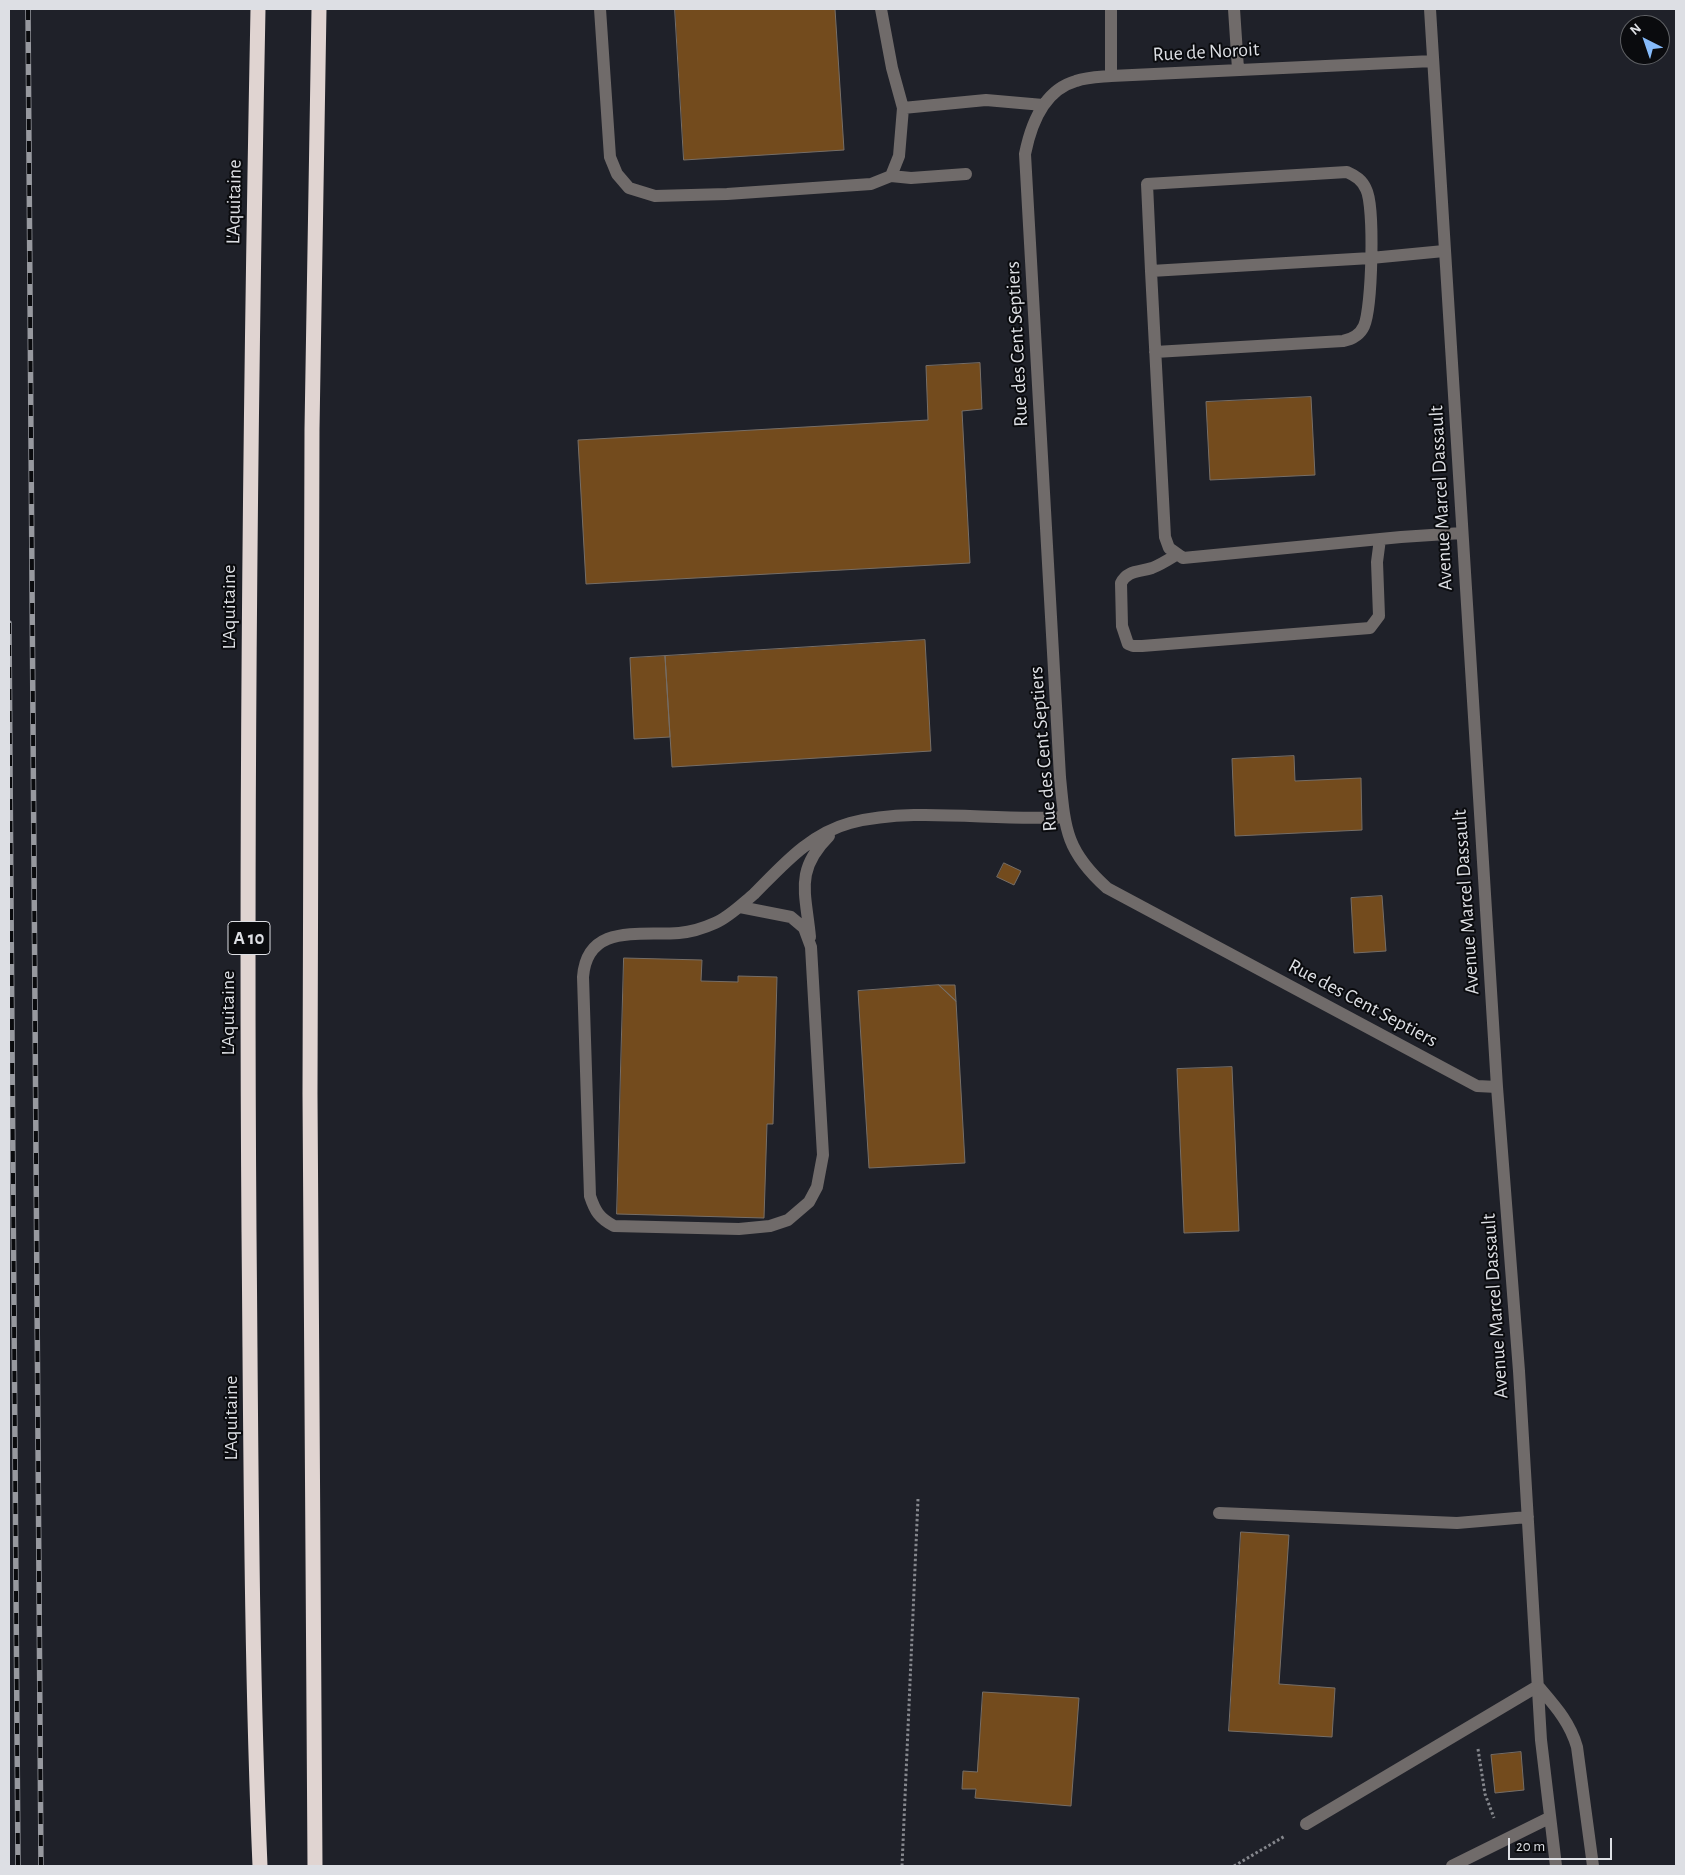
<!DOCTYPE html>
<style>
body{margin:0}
#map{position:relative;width:1685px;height:1875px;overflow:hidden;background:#1f2129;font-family:"Alegreya Sans",sans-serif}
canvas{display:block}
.frame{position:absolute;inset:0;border:10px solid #dddfe4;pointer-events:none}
.north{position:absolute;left:1620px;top:15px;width:50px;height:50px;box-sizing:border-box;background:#0a0b0e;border:1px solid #5e6064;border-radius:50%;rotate:319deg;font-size:14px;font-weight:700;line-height:20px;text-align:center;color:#dddfe4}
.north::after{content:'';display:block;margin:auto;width:18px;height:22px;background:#86bbfb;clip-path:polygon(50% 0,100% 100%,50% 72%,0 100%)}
.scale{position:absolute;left:1508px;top:1838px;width:104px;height:22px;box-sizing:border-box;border:2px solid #dddfe4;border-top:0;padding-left:6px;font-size:15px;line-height:18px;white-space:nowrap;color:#dddfe4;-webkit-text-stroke:4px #0a0b0e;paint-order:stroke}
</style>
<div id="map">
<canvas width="1685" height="1875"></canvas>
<div class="frame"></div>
<div class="north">N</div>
<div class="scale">20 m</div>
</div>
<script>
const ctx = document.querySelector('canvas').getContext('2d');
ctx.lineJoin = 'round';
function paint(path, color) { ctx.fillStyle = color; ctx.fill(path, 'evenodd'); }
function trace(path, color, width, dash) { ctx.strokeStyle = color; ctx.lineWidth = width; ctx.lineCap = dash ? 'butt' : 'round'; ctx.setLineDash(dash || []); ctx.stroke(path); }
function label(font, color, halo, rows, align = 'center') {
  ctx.font = font + ' "Alegreya Sans",sans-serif'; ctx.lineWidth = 4; ctx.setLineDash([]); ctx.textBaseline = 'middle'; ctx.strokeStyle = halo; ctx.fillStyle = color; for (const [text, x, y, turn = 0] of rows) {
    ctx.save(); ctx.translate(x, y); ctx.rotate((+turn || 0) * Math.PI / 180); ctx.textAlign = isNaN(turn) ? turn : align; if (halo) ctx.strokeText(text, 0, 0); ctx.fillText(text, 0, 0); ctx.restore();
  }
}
const building = new Path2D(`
 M675,9H835L844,150L684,160Z
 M980,363L982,409L962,411L970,563L586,584L578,440L928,420L926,366Z
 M1311,397L1315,475L1210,480L1206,402Z
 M925,640L931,751L672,767L665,656Z
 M665,656L670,737L634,739L630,658Z
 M1294,756L1295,781L1361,778L1362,830L1235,836L1232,759Z
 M1004,863L1021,871L1014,885L997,877Z
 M1382,896L1386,951L1354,953L1351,898Z
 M624,958L702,960L701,981L738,982V976L777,977L773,1124H767L764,1218L617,1214Z
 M939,985H955L956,1001Z
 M939,985L956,1001L965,1163L869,1168L858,991Z
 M1232,1067L1239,1231L1184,1233L1177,1069Z
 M1241,1532L1289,1535L1279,1684L1335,1688L1332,1737L1229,1731Z
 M983,1692L1079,1698L1071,1806L975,1798L976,1789H962L963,1771L977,1772Z
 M1521,1752L1524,1790L1495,1793L1491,1755Z`);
const path = new Path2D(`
 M1478,1749L1485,1794L1494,1818
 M902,1866L918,1499
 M1234,1866L1285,1836`);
const minor = new Path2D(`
 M600,9L610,157L617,174L629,188L655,196L727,194L871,184L891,176L899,156L903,108L892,68L881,9
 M1111,9V76
 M1234,9L1238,69
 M1430,9L1497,1087L1519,1371L1541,1740L1556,1866
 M1433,61L1111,76C1100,77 1087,77 1076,81C1044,90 1031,124 1025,154L1060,777C1065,830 1066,851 1107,888L1477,1086L1497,1087
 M903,108L986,100L1043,105
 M891,176L911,178L966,174
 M1444,251L1371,258L1151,271L1165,537L1169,548L1183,558L1401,537L1462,533
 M1151,271L1147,184L1347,172C1356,176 1362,180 1366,189C1375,206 1372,308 1364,326C1360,335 1353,339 1343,341L1155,352
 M1176,555C1168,560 1160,565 1152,568C1140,572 1127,570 1121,583L1122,626L1128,644L1133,646H1142L1370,628L1379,616L1377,562L1380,539
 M740,907L791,917L804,928L811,947L823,1155L817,1187L809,1202L788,1220L770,1226L739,1229L614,1226C599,1218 595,1211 590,1196L583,977C587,923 640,936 679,933C690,932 704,928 715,923C729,917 742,904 754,894C782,866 809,834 850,823C916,806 996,822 1064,817
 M810,937C806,893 794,871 829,836
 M1219,1513L1457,1523L1528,1517
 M1306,1824L1538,1686C1555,1706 1570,1722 1577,1747L1593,1866
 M1452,1866L1549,1818`);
const highway = new Path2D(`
 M258,9C250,416 246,824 249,1232C251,1443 251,1655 260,1866
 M315,1866L310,1093L312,429L319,9`);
const rail = new Path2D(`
 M28,9L41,1866
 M9,623L18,1866`);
const shields = [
 [249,938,42]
];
const shieldNames = [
 ["A 10",249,938]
];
const streetNames = [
 ["Rue de Noroit",1206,52,-3],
 ["L'Aquitaine",234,202,-89],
 ["Rue des Cent Septiers",1017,344,-93],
 ["Avenue Marcel Dassault",1441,498,-93],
 ["L'Aquitaine",229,607,-90],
 ["Rue des Cent Septiers",1043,749,-95],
 ["Avenue Marcel Dassault",1466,902,-94],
 ["Rue des Cent Septiers",1363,1003,28],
 ["L'Aquitaine",228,1013,-90],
 ["Avenue Marcel Dassault",1495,1306,-94],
 ["L'Aquitaine",231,1418,-90]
];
paint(building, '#734b1d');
trace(building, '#766e67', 1);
trace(path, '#85878d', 3, [2.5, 2.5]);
trace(minor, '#706b6a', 12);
trace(highway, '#e0d4d1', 15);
trace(rail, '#97999f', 5.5);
trace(rail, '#0a0b0e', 4, [11]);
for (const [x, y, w] of shields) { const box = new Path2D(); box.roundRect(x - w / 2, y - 16.5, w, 33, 4); ctx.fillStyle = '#0a0b0e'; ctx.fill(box); trace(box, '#dddfe4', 1); }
label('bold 19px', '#dddfe4', null, shieldNames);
label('20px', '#dddfe4', '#0a0b0e', streetNames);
</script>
